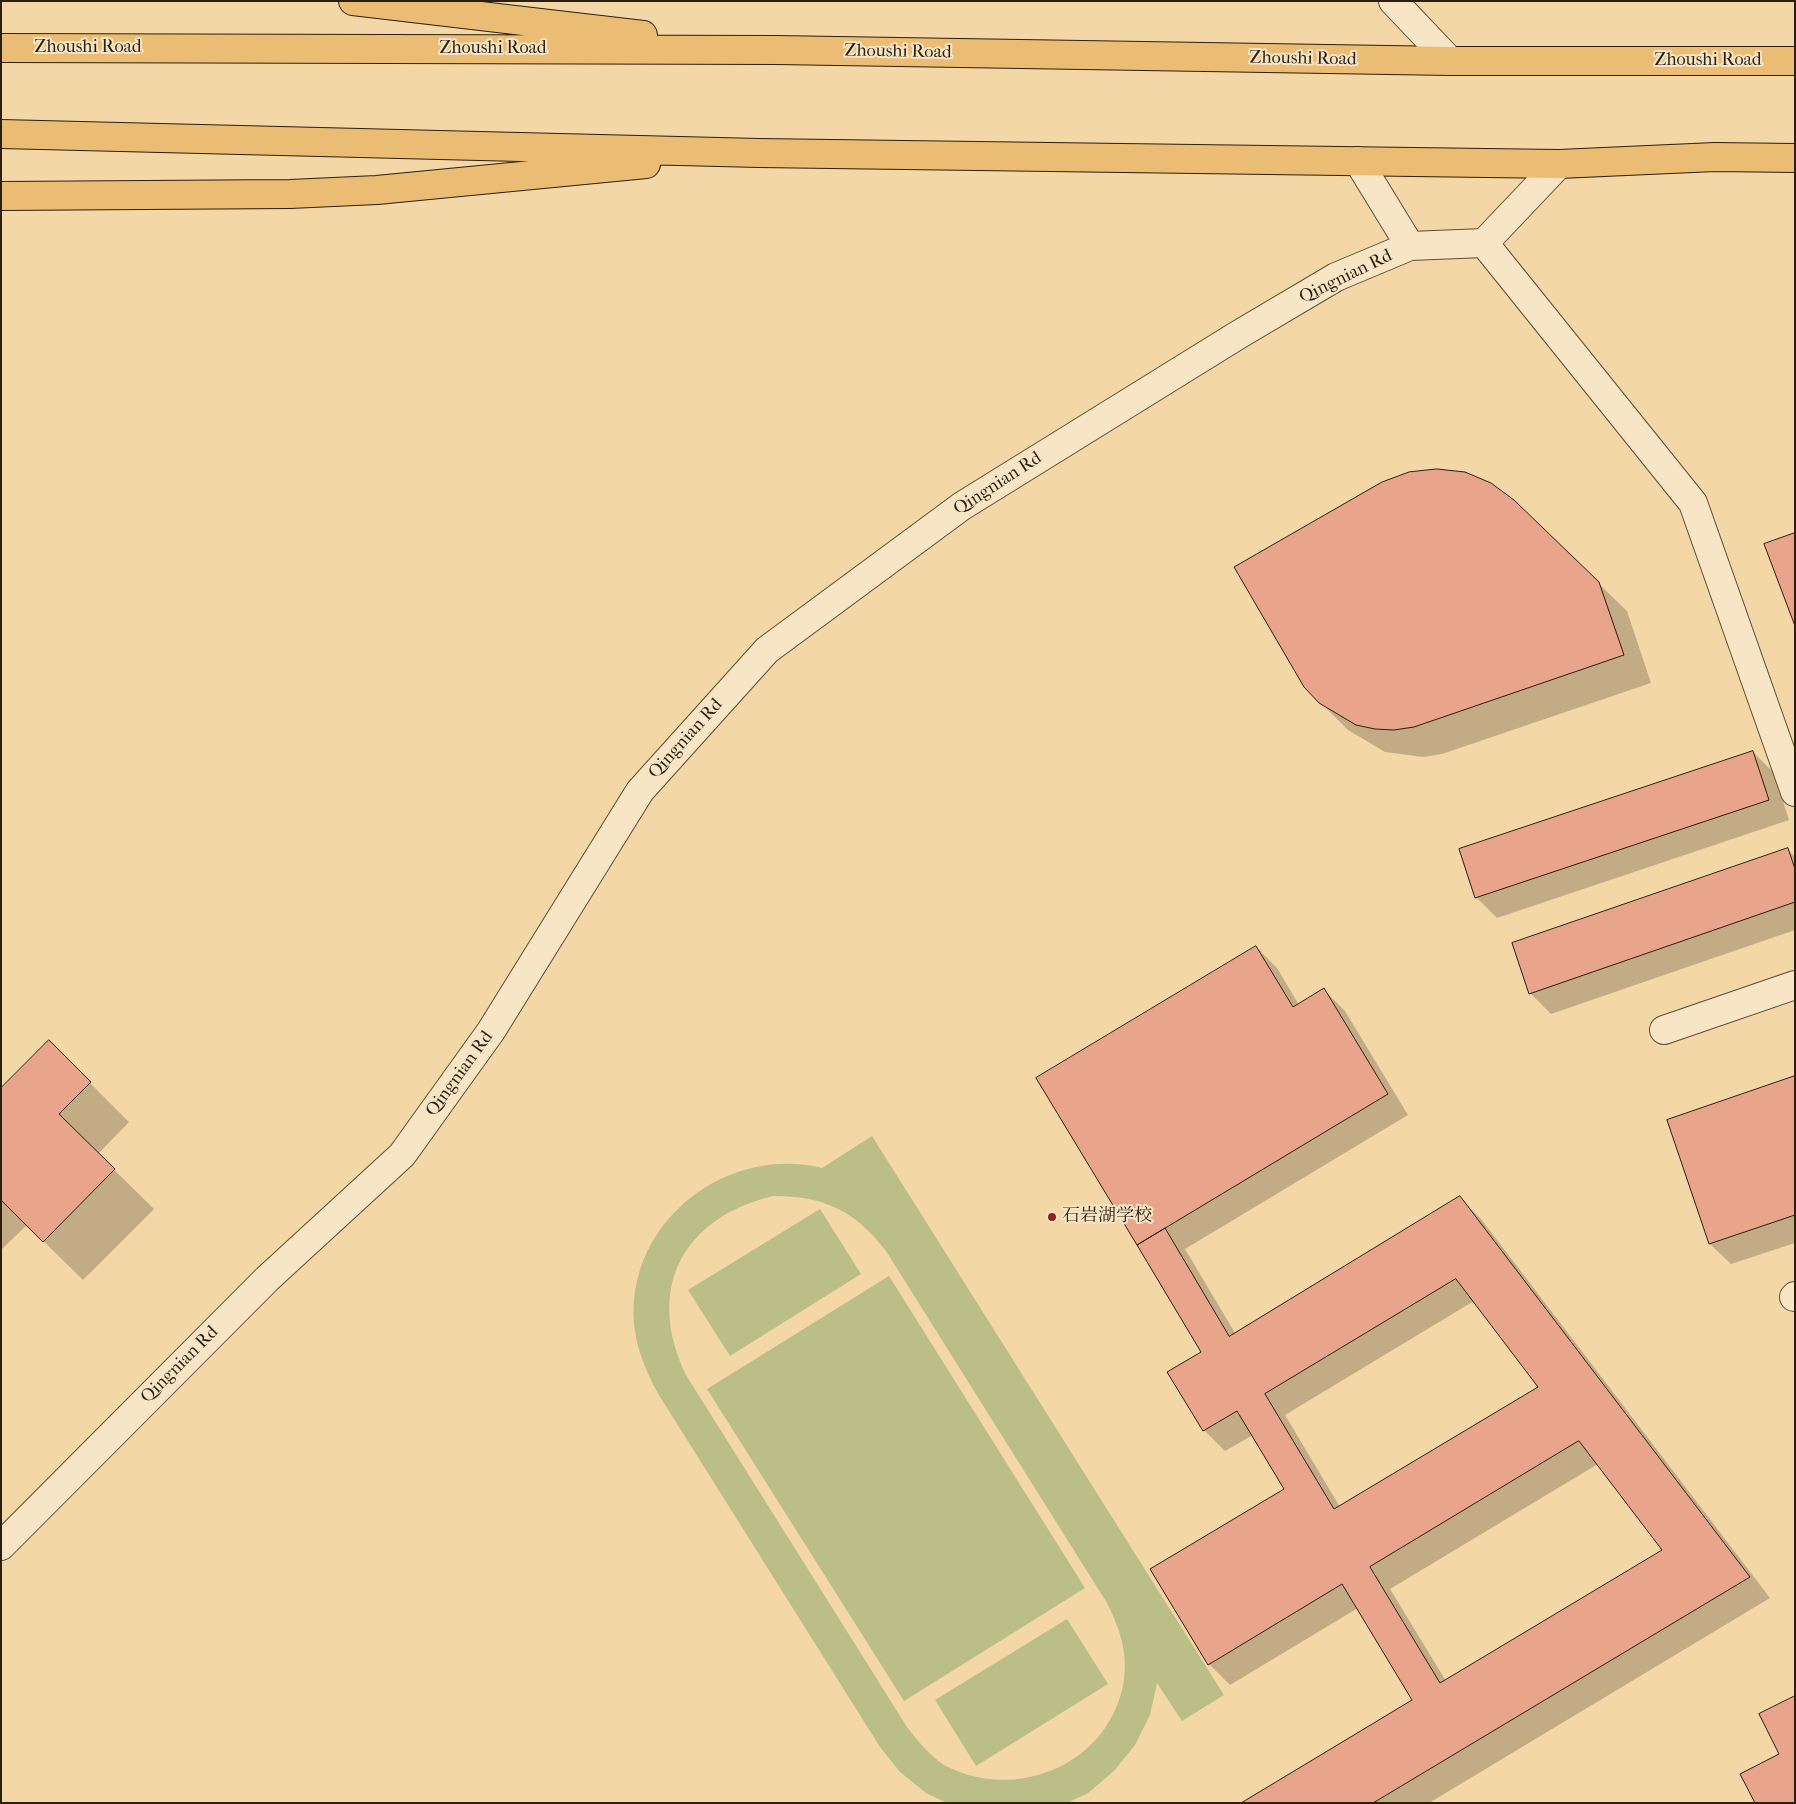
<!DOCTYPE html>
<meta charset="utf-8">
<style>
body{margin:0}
#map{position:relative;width:1796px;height:1804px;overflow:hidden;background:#f4d7a7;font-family:"IM FELL French Canon",serif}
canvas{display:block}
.frame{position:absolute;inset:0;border:2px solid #2a1f10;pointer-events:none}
</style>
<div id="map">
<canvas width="1796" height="1804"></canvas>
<div class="frame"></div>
</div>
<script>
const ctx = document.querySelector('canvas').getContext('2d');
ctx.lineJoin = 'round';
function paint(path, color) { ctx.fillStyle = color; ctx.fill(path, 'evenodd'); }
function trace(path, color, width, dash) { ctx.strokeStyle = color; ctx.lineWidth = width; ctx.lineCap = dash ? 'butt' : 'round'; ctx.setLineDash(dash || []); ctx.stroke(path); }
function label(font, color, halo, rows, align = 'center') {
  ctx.font = font + ' "IM FELL French Canon","Noto Serif SC",serif'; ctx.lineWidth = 4; ctx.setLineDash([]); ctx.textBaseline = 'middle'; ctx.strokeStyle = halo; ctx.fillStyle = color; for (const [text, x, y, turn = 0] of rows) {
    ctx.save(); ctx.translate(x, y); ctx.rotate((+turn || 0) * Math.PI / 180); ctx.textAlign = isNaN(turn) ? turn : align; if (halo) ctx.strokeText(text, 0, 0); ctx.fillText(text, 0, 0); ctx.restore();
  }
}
const green = new Path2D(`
 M872,1136L1224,1695L1182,1721L1157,1683L1150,1715L1135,1745L1114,1771L1088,1793L1067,1803H947L926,1793L900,1772L880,1747L657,1392C647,1372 638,1353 635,1331C621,1227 723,1144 822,1168ZM773,1196C824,1196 854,1210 886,1251L1107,1603C1119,1627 1128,1652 1124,1679C1112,1763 1017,1804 944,1765C929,1755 918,1741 907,1727L686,1375C645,1289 682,1218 773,1196Z
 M820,1209L861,1274L730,1356L688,1290Z
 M889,1276L1085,1588L904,1701L707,1389Z
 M1067,1619L1108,1684L976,1766L935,1700Z`);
const shadow = new Path2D(`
 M1598,583L1627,611L1651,683L1442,754L1423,757L1385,752L1348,730L1320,702Z
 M1753,752L1774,773L1789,820L1497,918L1476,897Z
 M1787,849L1795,857V930L1551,1014L1530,993Z
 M1256,947L1277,968L1299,1005L1324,990L1345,1011L1408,1115L1185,1249L1235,1333L1460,1198L1481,1219L1770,1598L1429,1803H1244L1414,1700L1358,1608L1230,1685L1209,1664L1285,1489L1253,1435L1225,1451L1204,1430L1203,1353L1037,1078ZM1474,1301L1539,1387L1340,1507L1285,1415ZM1598,1464L1663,1550L1446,1681L1390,1589Z
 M49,1042L129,1122L98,1154L154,1209L83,1280L27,1225L1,1250V1089Z
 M1795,1077V1243L1731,1264L1710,1244Z`);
const building = new Path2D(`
 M1437,469L1465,472L1491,483L1514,500L1599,582L1624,655L1414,727L1394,730L1375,729L1356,725L1319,703L1304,687L1234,567L1382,482L1409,472Z
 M1795,533V626L1764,544Z
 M1753,751L1769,800L1475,898L1459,849Z
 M1788,848L1795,869V902L1529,994L1512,943Z
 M1256,946L1293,1007L1324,988L1388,1094L1137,1245L1036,1078Z
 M49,1040L91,1082L59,1114L115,1169L43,1242L1,1200V1088Z
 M1795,1076V1215L1709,1244L1667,1120Z
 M1460,1196L1750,1577L1373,1803H1241L1412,1700L1342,1584L1208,1665L1150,1569L1284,1489L1237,1411L1203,1431L1167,1372L1201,1352L1137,1245L1165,1228L1229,1336ZM1456,1279L1538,1387L1334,1509L1265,1394ZM1579,1441L1662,1550L1440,1683L1370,1567Z
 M1795,1696V1803H1755L1740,1774L1779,1754L1759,1714Z`);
const minor = new Path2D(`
 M1393,1L1450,61
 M1484,243L1693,503L1795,792
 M1664,1030L1795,985
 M1794,1297L1795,1296`);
const tertiary = new Path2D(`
 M1358,161L1410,246
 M1,1546L267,1279L402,1155L491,1031L640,791L767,650L962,506L1238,335L1336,277L1410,246L1484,243L1559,164`);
const primary = new Path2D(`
 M353,1L643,35
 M1,48L776,50L1450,61H1795
 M1,134L759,153L1559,164L1715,157L1795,158
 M1,196L290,194L377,190L646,164`);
const markers = [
 [1052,1217,5,"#8f2418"]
];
const streetNames = [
 ["Zhoushi Road",88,48],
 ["Zhoushi Road",493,49],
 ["Zhoushi Road",898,52,1],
 ["Zhoushi Road",1303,59,1],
 ["Zhoushi Road",1708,61],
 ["Qingnian Rd",1346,277,-26],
 ["Qingnian Rd",998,484,-33],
 ["Qingnian Rd",686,739,-48],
 ["Qingnian Rd",460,1074,-54],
 ["Qingnian Rd",180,1365,-45]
];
const poiNames = [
 ["石岩湖学校",1062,1217]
];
paint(green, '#bcbe87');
paint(shadow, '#0003');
paint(building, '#e9a48c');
trace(building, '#2a1f10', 1);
trace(minor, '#5c4d36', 30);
trace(tertiary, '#5c4d36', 30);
trace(primary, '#2a1f10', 30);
trace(minor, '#f8e5c6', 28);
trace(tertiary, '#f8e5c6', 28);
trace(primary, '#eabc74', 28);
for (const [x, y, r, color] of markers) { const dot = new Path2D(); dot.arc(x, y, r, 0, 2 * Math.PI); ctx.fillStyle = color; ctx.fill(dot); trace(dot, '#f8e5c6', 2); }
label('18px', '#2a1f10', '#f8e5c6', streetNames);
label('18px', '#2a1f10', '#f8e5c6', poiNames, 'left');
</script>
